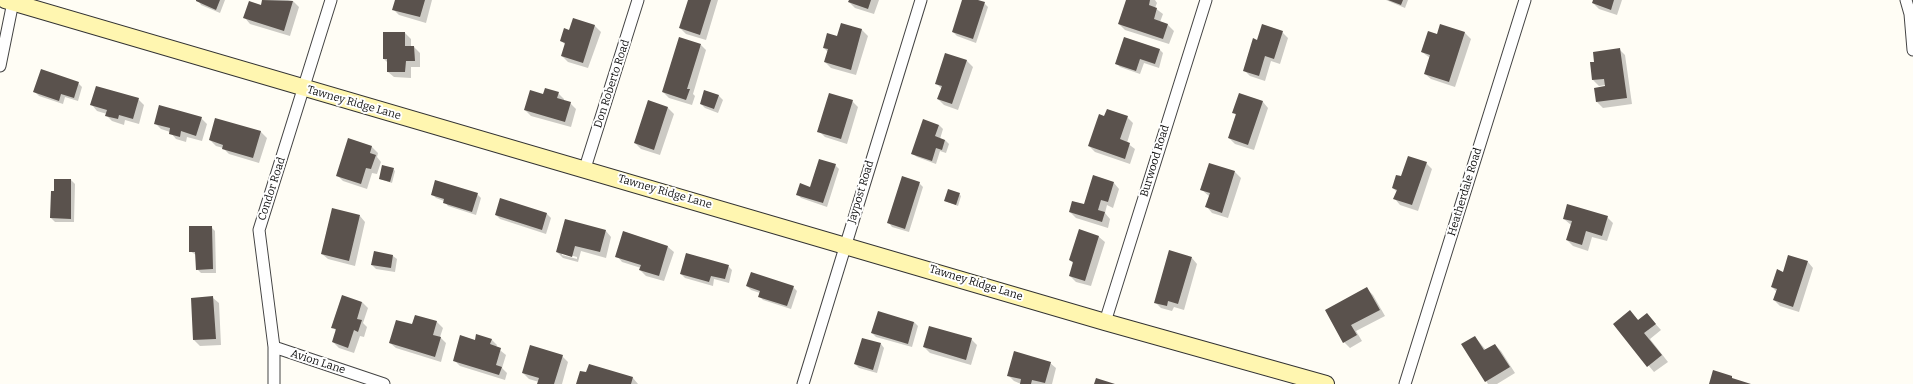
<!DOCTYPE html>
<style>
body{margin:0}
canvas{display:block;background:#fffdf5}
</style>
<canvas width="1913" height="384"></canvas>
<script>
const ctx = document.querySelector('canvas').getContext('2d');
ctx.lineJoin = 'round';
function paint(path, color) { ctx.fillStyle = color; ctx.fill(path, 'evenodd'); }
function trace(path, color, width, dash) { ctx.strokeStyle = color; ctx.lineWidth = width; ctx.lineCap = dash ? 'butt' : 'round'; ctx.setLineDash(dash || []); ctx.stroke(path); }
function label(font, color, halo, rows, align = 'center') {
  ctx.font = font + ' Bitter,serif'; ctx.lineWidth = 4; ctx.setLineDash([]); ctx.textBaseline = 'middle'; ctx.strokeStyle = halo; ctx.fillStyle = color; for (const [text, x, y, turn = 0] of rows) {
    ctx.save(); ctx.translate(x, y); ctx.rotate((+turn || 0) * Math.PI / 180); ctx.textAlign = isNaN(turn) ? turn : align; if (halo) ctx.strokeText(text, 0, 0); ctx.fillText(text, 0, 0); ctx.restore();
  }
}
const shadow = new Path2D(`
 M198,0H225L220,13L201,5Z
 M263,0H288L293,1L299,7L290,36L250,24L245,18L261,6Z
 M396,0H432L426,23L399,15L393,9Z
 M689,0H718L706,40L686,34L680,28Z
 M850,0H879L874,14L855,8L849,2Z
 M963,0H975L984,3L988,7L976,43L957,36L953,32Z
 M1127,0H1155L1157,3L1155,8L1163,14L1160,22L1168,25L1174,31L1169,44L1125,30L1119,24Z
 M1386,0H1408L1405,8Z
 M1594,0H1622L1617,15L1599,9L1593,3Z
 M574,19L595,26L601,32L588,68L568,62L562,56L566,45L561,41L570,31Z
 M841,24L862,30L868,36L856,75L831,68L825,62L828,52L824,48L838,37Z
 M1282,32L1288,38L1280,64L1271,61L1265,81L1250,76L1244,70L1257,41Z
 M384,33H405L411,39V47H414L420,53V67H411V78L394,77L388,72V63L384,59Z
 M1465,33L1471,39L1455,87L1431,79L1425,74L1430,58L1422,52L1438,35Z
 M701,45L706,50L693,94L695,96L692,105L669,98L663,92Z
 M1159,49L1163,53L1159,68L1144,63L1140,74L1120,67L1116,63Z
 M1619,49L1625,55L1632,104L1603,108L1597,102L1595,89L1606,87V85L1599,86L1593,80L1595,62Z
 M946,54L967,61L973,67L958,110L944,105L938,99L942,89L936,83Z
 M78,83L82,87L78,101L65,97L63,104L39,96L35,92Z
 M705,91L719,96L723,100L718,113L705,108L701,104Z
 M558,93L564,99V101L570,103L576,109L571,127L531,116L525,110L544,95Z
 M138,99L144,105L139,124L125,120L124,125L112,121L106,115L107,114L97,111L92,105Z
 M852,101L858,107L847,144L825,137L819,131Z
 M649,102L668,108L674,114L660,155L641,149L635,143Z
 M1263,102L1268,108L1254,150L1235,144L1229,138L1237,116L1233,112Z
 M1105,117H1127L1133,123L1127,143L1135,149L1130,164L1095,152L1089,146Z
 M201,118L207,124L202,141L187,137L186,142L176,139L170,132L161,129L155,123Z
 M216,119L261,132L267,138L259,163L229,154L223,148L216,146L210,140Z
 M939,125L943,129L940,139L945,140L949,144L946,153L940,151L936,164L917,157L913,154Z
 M349,140L372,147L378,153L377,157L381,162L377,174L372,173L367,189L343,181L337,175Z
 M1426,163L1432,169L1418,211L1400,205L1395,199L1397,192L1393,188L1402,177Z
 M835,165L839,169L827,207L801,198L797,194L810,188Z
 M393,169L395,171L392,183L380,179Z
 M1235,172L1241,178L1228,218L1212,213L1207,207L1210,197L1202,190Z
 M55,180H71L75,184L74,222H55L51,218Z
 M919,183L923,187L909,232L892,227L889,223Z
 M1114,183L1119,189L1113,208L1107,205L1105,213L1110,219L1108,228L1076,218L1070,212L1085,205Z
 M432,194H477L481,198L476,215L448,206L444,201L436,198Z
 M959,194L961,196L958,206L945,201Z
 M501,199L547,214L551,218L546,234L500,219L496,215Z
 M360,216L365,222L355,266L328,259L322,254Z
 M1607,217L1613,223L1607,241L1592,237L1588,251L1573,246L1567,240L1571,225L1564,219Z
 M211,227L215,231L216,273H201L197,269L196,255L190,251Z
 M1079,230L1099,237L1105,242L1091,286L1076,282L1070,276L1074,264L1070,260Z
 M606,231L611,237L606,258L581,251L578,262L563,258L557,252ZM562,253L577,257V259L562,255Z
 M668,247L674,252L664,281L646,276L640,270L641,268L622,262L617,256Z
 M393,256L397,259L395,272L376,269L372,265Z
 M1192,258L1197,264L1184,310L1174,307L1172,311L1161,308L1155,302Z
 M1808,262L1813,268L1799,312L1780,306L1774,300L1777,292L1772,287L1783,273Z
 M728,266L732,270L729,283L714,279L713,286L685,278L681,274Z
 M747,286L793,287L797,291L791,309L763,300L759,296L760,293L751,290Z
 M1367,289L1373,295L1385,316L1356,331L1362,341L1350,348L1344,342L1327,311Z
 M213,298L219,303L221,345L200,346L194,340Z
 M362,302L368,308L363,323L367,327L364,337L360,336L354,353L339,348L333,342L336,331L333,327Z
 M1630,312L1638,320H1652L1661,330L1650,339L1668,362L1654,372L1614,324Z
 M415,316L437,322L443,328L440,337L446,343L441,362L396,348L390,343L412,326Z
 M914,322L918,326L912,347L876,337L872,333Z
 M1475,337L1486,350L1495,345L1501,351L1515,373L1497,384H1488L1463,344Z
 M491,339L497,345L496,347L506,355L502,368L507,373L505,380L460,366L454,360Z
 M971,339L977,345L971,365L930,353L924,347Z
 M881,344L884,348L877,373L859,368L855,364Z
 M562,356L568,362L562,384H538L539,382L529,379L523,373Z
 M1050,363L1056,368L1052,384H1021L1014,381L1008,375Z
 M633,378L638,384H577Z`);
const building = new Path2D(`
 M196,0H220L216,10L196,1Z
 M262,0L293,1L284,31L243,18L249,1L261,5Z
 M395,0H425L420,17L392,10Z
 M688,0H711L700,35L679,28Z
 M849,0H871L868,9L848,2Z
 M962,0H978L985,2L973,39L952,32Z
 M1126,0H1150L1149,5L1157,8L1154,19L1168,24L1163,39L1118,24Z
 M1388,0H1403L1401,5Z
 M1593,0H1614L1611,10L1592,3Z
 M573,18L595,25L583,63L561,56L565,43L560,41L564,28L569,30Z
 M841,23L862,29L851,70L824,62L828,49L823,48L827,33L837,36Z
 M1262,24L1283,31L1274,59L1265,56L1259,76L1243,71L1253,38L1257,40Z
 M1440,24L1465,32L1449,82L1424,74L1430,55L1421,52L1428,31L1437,34Z
 M383,32H405V46H414L415,61H406L405,72H387V59H383Z
 M679,37L701,44L687,89H690L686,100L662,92Z
 M1124,37L1160,49L1155,64L1140,59L1136,71L1115,64Z
 M1620,48L1627,98L1596,102L1594,88L1605,86L1604,79L1592,80L1590,62H1594L1593,52Z
 M945,53L967,60L952,104L937,99L942,86L935,84Z
 M41,69L79,82L74,98L61,94L59,101L33,92Z
 M96,86L139,98L133,119L119,115L118,119L105,116L107,110L90,105Z
 M545,88L559,92L557,98L571,102L565,122L524,110L530,90L543,94Z
 M704,90L719,95L714,109L700,104Z
 M829,93L853,100L841,139L817,132Z
 M1239,93L1263,101L1248,145L1228,138L1236,114L1232,113Z
 M648,100L668,107L654,150L634,143Z
 M159,105L202,117L196,136L181,131L180,137L169,134L170,128L154,124Z
 M1107,109L1128,116L1120,139L1130,143L1125,159L1088,146L1099,114L1104,116Z
 M215,118L261,131L253,158L222,149L223,145L209,140Z
 M923,119L939,125L935,136L945,140L942,150L936,148L932,161L911,154Z
 M348,138L372,146L370,153L376,155L371,169L366,168L361,184L336,176Z
 M1408,156L1427,162L1412,205L1393,199L1397,190L1392,188L1396,175L1401,176Z
 M819,159L836,164L823,203L796,195L800,183L810,187Z
 M1209,163L1235,171L1222,213L1205,207L1210,193L1200,190Z
 M382,165L394,168L390,182L379,179Z
 M1093,175L1114,182L1108,202L1101,200L1098,210L1105,212L1102,222L1069,212L1072,201L1084,204Z
 M902,176L920,182L905,229L887,223Z
 M54,179H71V219L50,218L51,191H54Z
 M435,180L478,193L472,212L443,203L444,199L431,195Z
 M948,189L960,193L956,205L944,201Z
 M500,198L547,213L542,230L495,215Z
 M1567,204L1608,216L1602,236L1586,231L1582,245L1566,240L1572,221L1563,219Z
 M332,208L360,215L349,261L321,254Z
 M565,219L606,230L600,252L575,246L572,257L556,252Z
 M189,226H212L213,269L196,270L195,252H189Z
 M1079,229L1099,236L1085,281L1069,276L1073,262L1069,260Z
 M623,231L668,246L659,276L639,270L641,265L615,257Z
 M1169,250L1192,257L1178,304L1168,301L1167,306L1154,303Z
 M374,251L393,255L391,268L371,265Z
 M686,253L729,265L725,279L711,276L709,282L680,274Z
 M1788,255L1808,261L1793,307L1773,300L1777,289L1771,287L1777,269L1783,272Z
 M751,272L794,286L787,306L758,297L760,291L746,286Z
 M1367,287L1380,310L1351,325L1357,335L1343,343L1325,310Z
 M342,295L362,302L357,319L362,320L358,332L354,330L348,348L332,342L336,329L331,328Z
 M213,296L216,339L193,340L191,298Z
 M1630,310L1638,320L1647,313L1656,324L1644,333L1662,355L1647,367L1613,324Z
 M878,311L914,322L908,344L871,333Z
 M415,315L437,321L433,335L441,337L435,357L389,343L396,320L412,324Z
 M929,326L972,338L966,360L923,347Z
 M476,334L492,339L490,344L501,348L496,365L502,367L499,375L453,361L460,335L475,340Z
 M1475,336L1484,350L1495,344L1510,367L1485,382L1461,344Z
 M862,338L881,343L873,370L854,364Z
 M530,345L563,355L554,384H537L539,378L522,373Z
 M1014,351L1051,362L1045,383L1032,380L1031,384H1020L1021,379L1007,376Z
 M589,364L633,377L631,384H576L580,371L586,372Z
 M1713,370L1732,376V378L1751,384H1709Z
 M1096,378L1115,384H1094Z`);
const street = new Path2D(`
 M1906,0L1910,14L1913,50
 M0,66L13,2
 M585,168L638,0
 M1105,322L1206,0
 M274,347L384,384
 M274,384V347L259,230L331,0
 M803,384L921,0
 M1405,384L1525,0`);
const secondary = new Path2D(`
 M5,0L1105,322L1326,384`);
const streetNames = [
 ["Don Roberto Road",612,84,-72],
 ["Tawney Ridge Lane",354,103,16],
 ["Burwood Road",1155,161,-73],
 ["Condor Road",272,189,-72],
 ["Tawney Ridge Lane",665,192,16],
 ["Jaypost Road",861,192,-73],
 ["Heatherdale Road",1465,192,-73],
 ["Tawney Ridge Lane",976,283,17],
 ["Avion Lane",318,362,18]
];
paint(shadow, '#0003');
paint(building, '#5a524d');
trace(street, '#444', 13);
trace(secondary, '#333', 18);
trace(street, '#fff', 11);
trace(secondary, '#fff6b0', 16);
label('11px', '#111', '#fff', streetNames);
</script>
